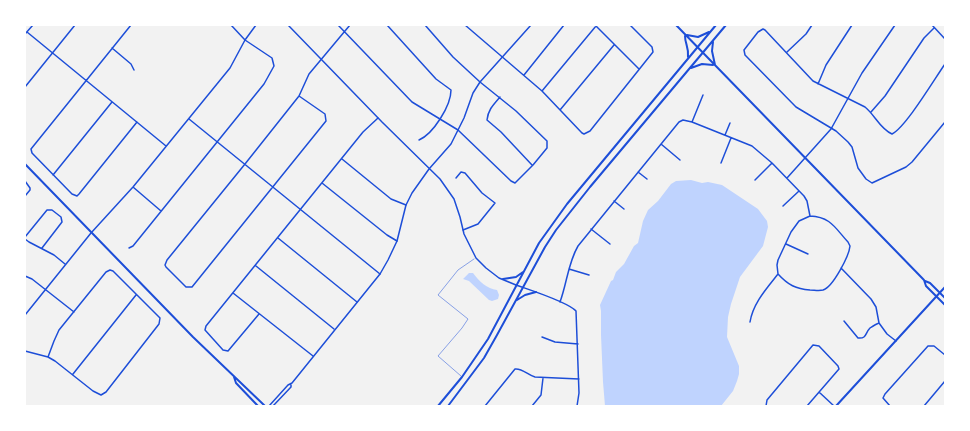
<!DOCTYPE html>
<style>
body{margin:0}
#map{position:relative;width:970px;height:431px;overflow:hidden;background:#f2f2f2;font-family:"IBM Plex Sans",sans-serif}
canvas{display:block}
.frame{position:absolute;inset:0;border:26px solid #fff;pointer-events:none}
</style>
<div id="map">
<canvas width="970" height="431"></canvas>
<div class="frame"></div>
</div>
<script>
const ctx = document.querySelector('canvas').getContext('2d');
ctx.lineJoin = 'round';
function paint(path, color) { ctx.fillStyle = color; ctx.fill(path, 'evenodd'); }
function trace(path, color, width, dash) { ctx.strokeStyle = color; ctx.lineWidth = width; ctx.lineCap = dash ? 'butt' : 'round'; ctx.setLineDash(dash || []); ctx.stroke(path); }
const water = new Path2D(`
 M691,180L702,183L708,182L722,185L758,209L767,221L768,227L763,246L740,277L731,304L728,317L727,337L739,366V374L737,381L733,391L721,406H605L603,382L601,335V311L600,305L611,281L613,280L616,272L624,264L634,246L638,243L643,221L648,210L658,201L671,184L676,181Z
 M469,273H473C479,281 487,289 497,290L499,295L498,299L492,301L489,300L469,281L463,279Z`);
const service = new Path2D(`
 M461,376L438,356L462,328L468,319L438,295L458,270L474,259`);
const minor = new Path2D(`
 M131,25L31,149L32,153L72,194L77,196L79,194L137,122
 M338,25L412,102L458,130L511,181L515,183L533,165L547,148V141L516,111L480,82L453,57L425,25
 M387,25L436,79L451,90C451,106 433,134 419,140
 M465,25L542,91L582,133L584,134L590,131L653,52L652,47L630,25
 M595,25L639,69
 M932,25L945,39
 M27,32L166,146
 M25,34L33,25
 M112,48L131,64L134,70
 M787,52L806,34L812,25
 M945,64C935,78 906,127 892,134C880,129 875,115 865,107L813,81L765,30L763,29L758,32L744,50L745,55L796,107L836,131L848,142L852,147L858,168L866,179L872,183L906,167L912,162L945,122
 M524,75L564,25
 M818,84L826,65L852,25
 M25,87L75,25
 M542,91L596,26
 M299,96L325,114L326,121L192,287H186L166,267L165,265L167,260L245,164L299,96L309,74L350,25
 M500,97C493,105 488,110 487,120L501,132L532,165
 M560,110L614,45
 M871,112L885,96L924,38L934,28
 M189,119L380,274
 M692,122L703,95
 M725,135L730,123
 M661,144L680,160
 M342,159L391,199L406,205
 M721,163L731,138
 M638,172L647,179
 M53,175L112,102
 M456,178L461,172L465,173L482,193L495,203L478,224L463,230
 M787,178L831,129L862,73L895,25
 M755,180L772,163
 M25,181L30,188V190L25,196
 M322,183L387,235L397,241
 M133,187L161,211
 M614,201L624,209
 M783,206L799,191
 M810,216C831,217 835,228 848,242L850,246C849,256 833,287 823,290C819,291 814,290 810,290C796,289 788,285 778,274L777,265L778,260L791,232L799,221Z
 M591,229L610,244
 M25,237L47,210H52L61,217L62,222L42,248
 M278,238L357,302
 M25,239L29,242L54,255L65,264
 M786,244L808,254
 M129,248L133,246L264,84L274,66L272,58L245,40L231,25
 M256,266L334,329
 M841,268L871,299L876,307L879,323L887,334L896,341
 M569,269L589,275
 M25,276L32,279L74,312
 M516,285C530,290 568,302 576,311L579,393L577,406
 M233,293L313,356
 M560,302C567,283 568,263 578,246L679,122L683,120L692,122L752,146L772,163L804,196L807,201L810,216
 M259,314L228,351L223,350L205,330L206,326L363,132L378,118
 M25,315L91,233L133,187L230,68L245,40L256,25
 M844,321L858,338C867,339 865,333 870,328C873,326 876,324 879,323
 M750,322C753,303 767,288 778,274
 M542,337L555,342L578,344
 M25,351L48,357L55,361L93,391L101,395L106,392L159,324L160,318L113,271L110,270L106,272L59,330L54,341L48,357
 M73,374L136,295
 M819,392L834,406
 M485,406L515,369C522,368 528,375 535,377L579,379
 M532,406L541,395L543,378
 M766,406L767,400L813,345L819,346L838,366L839,369L807,406
 M890,406L883,398L885,394L928,346H934L945,355
 M924,406L945,381`);
const tertiary = new Path2D(`
 M288,25L382,122L440,179L454,199L460,217L464,234L476,258L486,268L499,278L516,285
 M269,406L288,385L292,383L380,274L388,260L397,241L406,205L412,193L429,169L451,144L464,118L473,93L480,82L531,25
 M273,406L291,387V385`);
const secondary = new Path2D(`
 M676,25L924,280L926,286L945,305
 M687,35L698,37L709,32
 M685,36C685,44 689,47 688,57
 M713,42L712,51L715,65
 M691,68L702,64L713,65
 M25,164L193,337L265,406
 M503,279L516,277L523,272
 M925,281L930,283L945,298
 M517,300L525,295L536,292
 M234,377L236,383L258,406
 M438,406L462,377L488,339L539,243L567,204L716,25
 M448,406L484,358L497,335L545,247L556,230L590,187L726,25
 M836,406L945,287`);
paint(water, '#bfd3fe');
trace(service, '#1d4ed8', 0.5);
trace(minor, '#1d4ed8', 1.5);
trace(tertiary, '#1d4ed8', 1.5);
trace(secondary, '#1d4ed8', 2);
</script>
